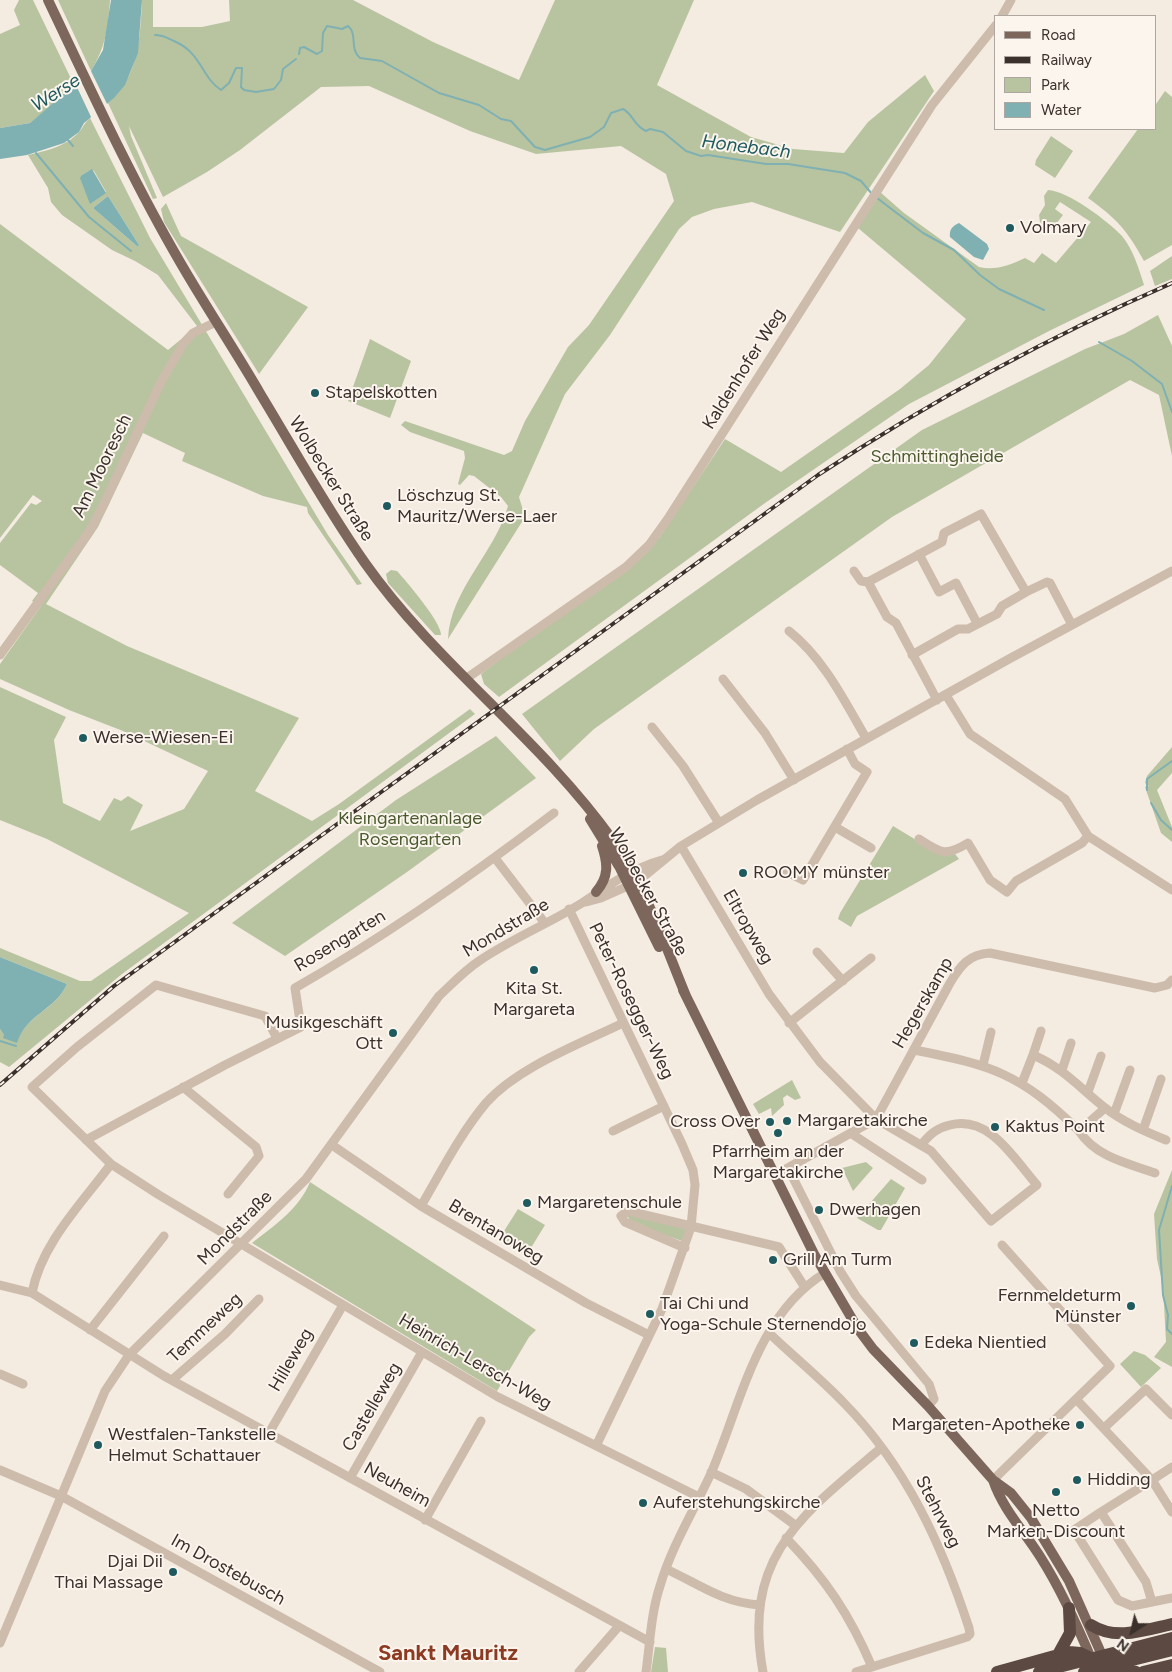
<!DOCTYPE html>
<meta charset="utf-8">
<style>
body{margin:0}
#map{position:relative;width:1172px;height:1672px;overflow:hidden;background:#f4ebe1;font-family:Figtree,sans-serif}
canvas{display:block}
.legend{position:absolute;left:994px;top:15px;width:162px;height:115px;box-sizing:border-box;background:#fbf5ee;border:1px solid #aea6a0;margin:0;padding:6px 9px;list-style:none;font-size:15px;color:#3b302b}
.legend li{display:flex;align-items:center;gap:10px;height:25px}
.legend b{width:25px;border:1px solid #aea6a0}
.north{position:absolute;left:1107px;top:1607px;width:50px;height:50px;-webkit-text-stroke:4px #fbf5ee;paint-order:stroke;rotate:215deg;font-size:14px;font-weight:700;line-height:20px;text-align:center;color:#3b302b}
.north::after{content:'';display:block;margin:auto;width:18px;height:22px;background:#3b302b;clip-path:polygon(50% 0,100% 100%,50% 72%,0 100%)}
</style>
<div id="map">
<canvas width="1172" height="1672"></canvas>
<ul class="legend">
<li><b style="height:6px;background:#7d675c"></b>Road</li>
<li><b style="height:6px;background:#3b302b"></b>Railway</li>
<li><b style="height:14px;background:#b8c4a0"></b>Park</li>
<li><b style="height:14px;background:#7fb0b2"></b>Water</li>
</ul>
<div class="north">N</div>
</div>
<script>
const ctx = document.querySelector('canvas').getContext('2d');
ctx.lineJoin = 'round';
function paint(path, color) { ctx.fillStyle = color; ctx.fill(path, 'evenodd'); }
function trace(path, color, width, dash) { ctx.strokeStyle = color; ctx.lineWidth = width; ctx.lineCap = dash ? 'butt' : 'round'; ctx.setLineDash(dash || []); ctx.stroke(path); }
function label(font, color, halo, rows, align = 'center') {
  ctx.font = font + ' Figtree,sans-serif'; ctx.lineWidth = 4; ctx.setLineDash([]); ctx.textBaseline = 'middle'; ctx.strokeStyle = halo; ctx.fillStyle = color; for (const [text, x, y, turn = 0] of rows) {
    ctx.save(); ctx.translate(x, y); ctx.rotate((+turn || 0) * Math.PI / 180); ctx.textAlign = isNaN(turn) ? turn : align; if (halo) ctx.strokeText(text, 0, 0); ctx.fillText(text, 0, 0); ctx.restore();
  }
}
const green = new Path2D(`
 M19,0H33L75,87L30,123L0,128V34L20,25L14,10Z
 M58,0H110C108,28 106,46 91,71Z
 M142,0H153V27H202L230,21L229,0H353L433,42L519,80L555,0H694L657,85L751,137L793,149L844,153L868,122L925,75L934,91L840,232L752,202L714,209L692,217L679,229L610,335L565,394L519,497L525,517L448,639C450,590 495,553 508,506L501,497L474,476L469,475L460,485L458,484L465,458L464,451L410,432L401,425L405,421L504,455L512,451L525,421L568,347L589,325L674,201L666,174L621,146L536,154L470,131L369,86L321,87L240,150L207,172L163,197L129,126L131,136L157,198L153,199L108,103C139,76 140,39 142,0Z
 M1165,91L1172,97V245L1144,261C1127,230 1117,219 1088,198L1138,129H1156V104Z
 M90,118L150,238L328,535L362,584L357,585L308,513L307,507L263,496L182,461L185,453L143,433L98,527L46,604L127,646L299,718L255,791L312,821L339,804L470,709L475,714L122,974L9,1067L0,1062V1029L4,1035L17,1042C28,1013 55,1011 67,984L0,957V948L80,981H91L189,913L47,839L0,820V687L66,717L54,740L63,803L100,821L114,798L121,801L128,796L143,805L130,831L184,809L208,771L123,731L69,710L0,679V664L41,606L32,601L38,593L0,565V543L31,503L36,505L42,501L33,495L0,538V224L168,350L197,326L158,275L135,261L112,250L62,215L51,202L48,188L28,155C45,151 65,147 78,133C83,128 84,123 90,118ZM91,170L94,171L106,192L91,203L82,175ZM108,196L139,245L138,247L93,208Z
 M1051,136L1073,151L1055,178L1035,165L1036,160Z
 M1048,190C1068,191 1108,221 1122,236C1133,249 1139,269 1144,285L1049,331L909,404L765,503L499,697L484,684L481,674L490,667L660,537L725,439L781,472L900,389L929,365L966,319L858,228L880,192L904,213L979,267C995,271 1010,265 1025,258L1034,263L1042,253L1056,263L1091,222L1060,202L1055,209L1063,215L1048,234L1040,222L1039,215L1045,205L1044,196Z
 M166,203L181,236L308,307L259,374L164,222L161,209Z
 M1172,256V279L1155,286L1150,271Z
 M1158,315L1172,346V456L1159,395L1130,380L892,517L594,729L560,761L522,714L922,430L1085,349L1124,334Z
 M370,339L411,361L390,418L348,401Z
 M391,570L397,571C406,581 442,623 441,635H435L388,583L386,574Z
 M496,736L536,778L407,872L285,956L232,923L396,800Z
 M1172,747V773L1157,790L1172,827V842L1161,833L1145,787L1149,786L1145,783L1147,776Z
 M893,826L936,852L955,854L959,859L857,916L851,927L838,919L840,913Z
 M792,1080L801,1098L795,1100L787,1095L783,1098L784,1105L772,1116L771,1108L759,1114L753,1104Z
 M866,1162L873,1168L853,1191L842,1168Z
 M1172,1170V1367L1154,1357L1166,1342L1163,1286L1157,1259L1154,1214Z
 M891,1179L905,1188L881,1230H878L857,1218Z
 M310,1182L536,1330L529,1337L497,1391L252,1243C274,1226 299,1209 310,1182Z
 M518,1209L545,1225L526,1256L499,1239Z
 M627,1215L684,1227L686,1230L682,1241L643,1227V1225L632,1221L631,1222Z
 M1134,1351L1145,1355L1161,1368L1141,1387L1120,1364Z
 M655,1647L666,1648L668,1672H651Z`);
const water = new Path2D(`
 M111,0H142L138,53L125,85L114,98L84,123L79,132L64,143L27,155L0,159V128L30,123L91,71L103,50Z
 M92,169L106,193L90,204L80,178L82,175Z
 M108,196L139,245L138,247L93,208Z
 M959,223L987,244L989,249L983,260L974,257L950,237C949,230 952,226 959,223Z
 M0,957L67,984C55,1011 27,1013 17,1043L3,1038L4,1035L0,1029Z`);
const pier = new Path2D(`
 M90,69L108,106L92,119L75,83Z`);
const stream = new Path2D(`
 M155,35C164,35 167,38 174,41C202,53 201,77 221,90L229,83L236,68H242L241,87L244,90L256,92L274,89L281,80L283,69L296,59
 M299,54L300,48L304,47L317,54L322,51L323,33L327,26L342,29L348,26C358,34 349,49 360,58L382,61L439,93L479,105L501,119L511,121L535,147L545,150L590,137L604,127L611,113L623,109C633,114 634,126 646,131L650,129L663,132L686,151L701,156L708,155L766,164H788L845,173L861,181L872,194
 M68,140L73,146
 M36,153L89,217L131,251
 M877,198L923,233L954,250L980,275L999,289L1044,310
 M1099,342L1132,361L1162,384L1172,412
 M1147,790V779L1172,761
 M1151,803L1161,820L1172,830
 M0,1041L16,1046
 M1172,1186L1159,1230L1163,1295L1168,1315L1167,1329L1172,1334`);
const minor = new Path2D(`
 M1002,16L1011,0
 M919,554L939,592L956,583L977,623
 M854,571L861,581L868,582
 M789,631C824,659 844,700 866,738
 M0,655L89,532L103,506L161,382L183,344L193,333L216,322
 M912,655L958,629H968L997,614L1002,606L1026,592
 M467,678L626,567L649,545L669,517L932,105L996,25
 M723,679L765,733L794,780
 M946,695L970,734L1065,799L1088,836L1172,890
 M937,700L896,623L887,617L868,582L942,542L944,533L981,514L1026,592L1047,582L1050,583L1072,625
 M652,727L683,766L719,823
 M835,827L871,848
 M919,839C941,853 945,857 968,843L990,880L1007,892L1016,881L1082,843L1088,836
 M681,846L769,994L820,1062L876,1119L931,1151L991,1221L1037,1185C1014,1159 990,1115 950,1125C937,1128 930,1134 922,1144
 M495,858L544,922
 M785,871L803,880L867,772L855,764L847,749
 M586,902L601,898L637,882L681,846L757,800L1009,659L1172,571
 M569,909L682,1144L693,1170L695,1185L691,1227L662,1309L596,1446
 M817,952L843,981
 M789,1023L871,958
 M277,1038L265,1016L156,985L77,1047L32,1087L111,1164L159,1195L498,1397L699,1497
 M914,1050C992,1065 1021,1074 1079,1131L1105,1108
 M1033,1055L1041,1031
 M983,1065L991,1032
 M1062,1070L1071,1043
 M1022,1083L1033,1055C1062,1067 1080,1088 1104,1107C1123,1122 1144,1131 1166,1140
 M183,1087L256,1147L259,1156L228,1194
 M1088,1092L1101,1056
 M1114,1114L1130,1070
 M1143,1130L1161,1079
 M613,1131L664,1106
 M1079,1131C1096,1157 1127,1163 1155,1173
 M852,1134L922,1180
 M86,1140L225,1065L301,1027L295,988C386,936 470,877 554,813
 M332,1145L421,1206L586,1303L649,1335
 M788,1168L840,1271L856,1296L929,1384L934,1399L928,1406
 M775,1175L876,1119L950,983C960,966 969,954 990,953L1155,988L1167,985L1172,980
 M421,1206C441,1172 460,1134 486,1103C518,1067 580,1044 623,1023
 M685,1248L625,1222L621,1216L628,1211L779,1247L804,1286
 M0,1285L32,1293L164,1376L650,1642
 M32,1293C41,1244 82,1203 111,1164
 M90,1330L164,1236
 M769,1333C793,1356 820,1378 844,1403C906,1466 942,1545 969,1628L970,1634L967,1637L856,1672
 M0,1374L23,1384
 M172,1380L225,1334L259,1299
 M1076,1399L1152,1480L1101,1512L1146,1582L1152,1602L1172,1598
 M1104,1428L1146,1389L1172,1415
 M269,1433L343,1305
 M1172,1467L1152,1480L1172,1512
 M0,1470L61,1496L380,1672
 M711,1472L746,1489L795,1525
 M350,1478L422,1352
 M993,1480L1110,1366L1002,1245
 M1101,1512L1074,1530L1118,1600L1132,1606L1152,1602
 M425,1520L481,1421
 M786,1538C825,1578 850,1615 872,1667
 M666,1569C699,1584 721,1602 759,1605
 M0,1643L105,1391L129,1355L306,1179L439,996C452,984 464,971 479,961C511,939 548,924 582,903C607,886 633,868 662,860
 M579,1672L619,1626
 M646,1672C650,1643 651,1613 660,1586C672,1545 695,1509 712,1471C741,1403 757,1314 825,1273
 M763,1672C742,1556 802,1515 881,1448`);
const major = new Path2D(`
 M48,0C90,88 131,178 180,262C206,307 235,350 261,395C295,451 327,509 365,563C436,664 540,738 612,839C645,885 664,943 686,996
 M590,819L620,868L659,947
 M596,892C609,877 608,864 602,846
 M683,990L814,1254L858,1329L873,1349L928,1406L993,1480L1011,1493L1031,1518L1069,1581L1105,1662
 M993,1480C1003,1510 1025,1532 1041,1558C1062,1591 1078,1627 1093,1663`);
const highway = new Path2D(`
 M1091,1625C1116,1641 1145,1630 1172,1624
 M1059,1653L1070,1633L1069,1608
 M997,1672L1069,1652L1080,1653L1107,1666L1136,1672
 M1039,1672L1172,1638
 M1084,1672L1172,1650
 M1143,1672L1172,1665`);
const rail = new Path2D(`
 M0,1085L114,986L818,475C931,401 1048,337 1172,283`);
const markers = [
 [1010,228,5,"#1f5a5e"],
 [315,393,5,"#1f5a5e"],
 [387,506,5,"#1f5a5e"],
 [83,738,5,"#1f5a5e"],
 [743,873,5,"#1f5a5e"],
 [534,970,5,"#1f5a5e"],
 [393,1033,5,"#1f5a5e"],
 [787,1121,5,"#1f5a5e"],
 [770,1122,5,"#1f5a5e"],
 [995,1127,5,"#1f5a5e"],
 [778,1133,5,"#1f5a5e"],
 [527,1203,5,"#1f5a5e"],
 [819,1210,5,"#1f5a5e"],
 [773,1260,5,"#1f5a5e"],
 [1131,1306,5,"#1f5a5e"],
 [650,1314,5,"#1f5a5e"],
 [914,1343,5,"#1f5a5e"],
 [1080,1425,5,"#1f5a5e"],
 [98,1445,5,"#1f5a5e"],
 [1077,1480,5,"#1f5a5e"],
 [1056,1492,5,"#1f5a5e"],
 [643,1503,5,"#1f5a5e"],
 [173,1572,5,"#1f5a5e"]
];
const poiNames = [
 ["Volmary",1020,228],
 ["Stapelskotten",325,393],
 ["Löschzug St.",397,496],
 ["Mauritz/Werse-Laer",397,517],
 ["Werse-Wiesen-Ei",93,738],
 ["ROOMY münster",753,873],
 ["Kita St.",534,989,"center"],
 ["Margareta",534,1010,"center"],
 ["Musikgeschäft",383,1023,"right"],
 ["Ott",383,1044,"right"],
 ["Margaretakirche",797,1121],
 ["Cross Over",760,1122,"right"],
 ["Kaktus Point",1005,1127],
 ["Pfarrheim an der",778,1152,"center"],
 ["Margaretakirche",778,1173,"center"],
 ["Margaretenschule",537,1203],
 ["Dwerhagen",829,1210],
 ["Grill Am Turm",783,1260],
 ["Fernmeldeturm",1121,1296,"right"],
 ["Münster",1121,1317,"right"],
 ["Tai Chi und",660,1304],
 ["Yoga-Schule Sternendojo",660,1325],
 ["Edeka Nientied",924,1343],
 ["Margareten-Apotheke",1070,1425,"right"],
 ["Westfalen-Tankstelle",108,1435],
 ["Helmut Schattauer",108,1456],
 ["Hidding",1087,1480],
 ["Auferstehungskirche",653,1503],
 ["Netto",1056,1511,"center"],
 ["Marken-Discount",1056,1532,"center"],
 ["Djai Dii",163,1562,"right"],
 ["Thai Massage",163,1583,"right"]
];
const streetNames = [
 ["Kaldenhofer Weg",744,369,-58],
 ["Am Mooresch",102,466,-64],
 ["Wolbecker Straße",331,479,58],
 ["Wolbecker Straße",648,892,61],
 ["Eltropweg",748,927,60],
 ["Mondstraße",506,928,-31],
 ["Rosengarten",340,941,-31],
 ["Peter-Rosegger-Weg",631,1001,64],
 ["Hegerskamp",923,1003,-60],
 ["Mondstraße",235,1228,-45],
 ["Brentanoweg",496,1232,31],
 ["Temmeweg",205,1328,-43],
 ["Hilleweg",291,1360,-60],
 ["Heinrich-Lersch-Weg",475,1362,30],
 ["Castelleweg",372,1407,-60],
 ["Neuheim",397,1485,29],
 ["Stehrweg",938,1512,63],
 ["Im Drostebusch",228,1570,29]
];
const parkNames = [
 ["Schmittingheide",937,457],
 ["Kleingartenanlage",410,819],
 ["Rosengarten",410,840]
];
const waterNames = [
 ["Werse",56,93,-32],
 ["Honebach",746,147,7]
];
const districtNames = [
 ["Sankt Mauritz",448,1654]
];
paint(green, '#b8c4a0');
paint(water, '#7fb0b2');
paint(pier, '#f4ebe1');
trace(stream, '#7fb0b2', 2);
trace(minor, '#cdbbac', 9);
trace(major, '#7d675c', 10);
trace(highway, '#5c4a42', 12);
trace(rail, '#3b302b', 4);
trace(rail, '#fbf5ee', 2, [5.5]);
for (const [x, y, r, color] of markers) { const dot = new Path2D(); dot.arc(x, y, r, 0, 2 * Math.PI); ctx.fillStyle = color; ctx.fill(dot); trace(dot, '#fbf5ee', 2); }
label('18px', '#3b302b', '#fbf5ee', poiNames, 'left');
label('18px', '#3b302b', '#fbf5ee', streetNames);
label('18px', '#4a5a2e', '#fbf5ee', parkNames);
label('italic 19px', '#1f5a5e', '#fbf5ee', waterNames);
label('bold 22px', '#8c3b22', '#fbf5ee', districtNames);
</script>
